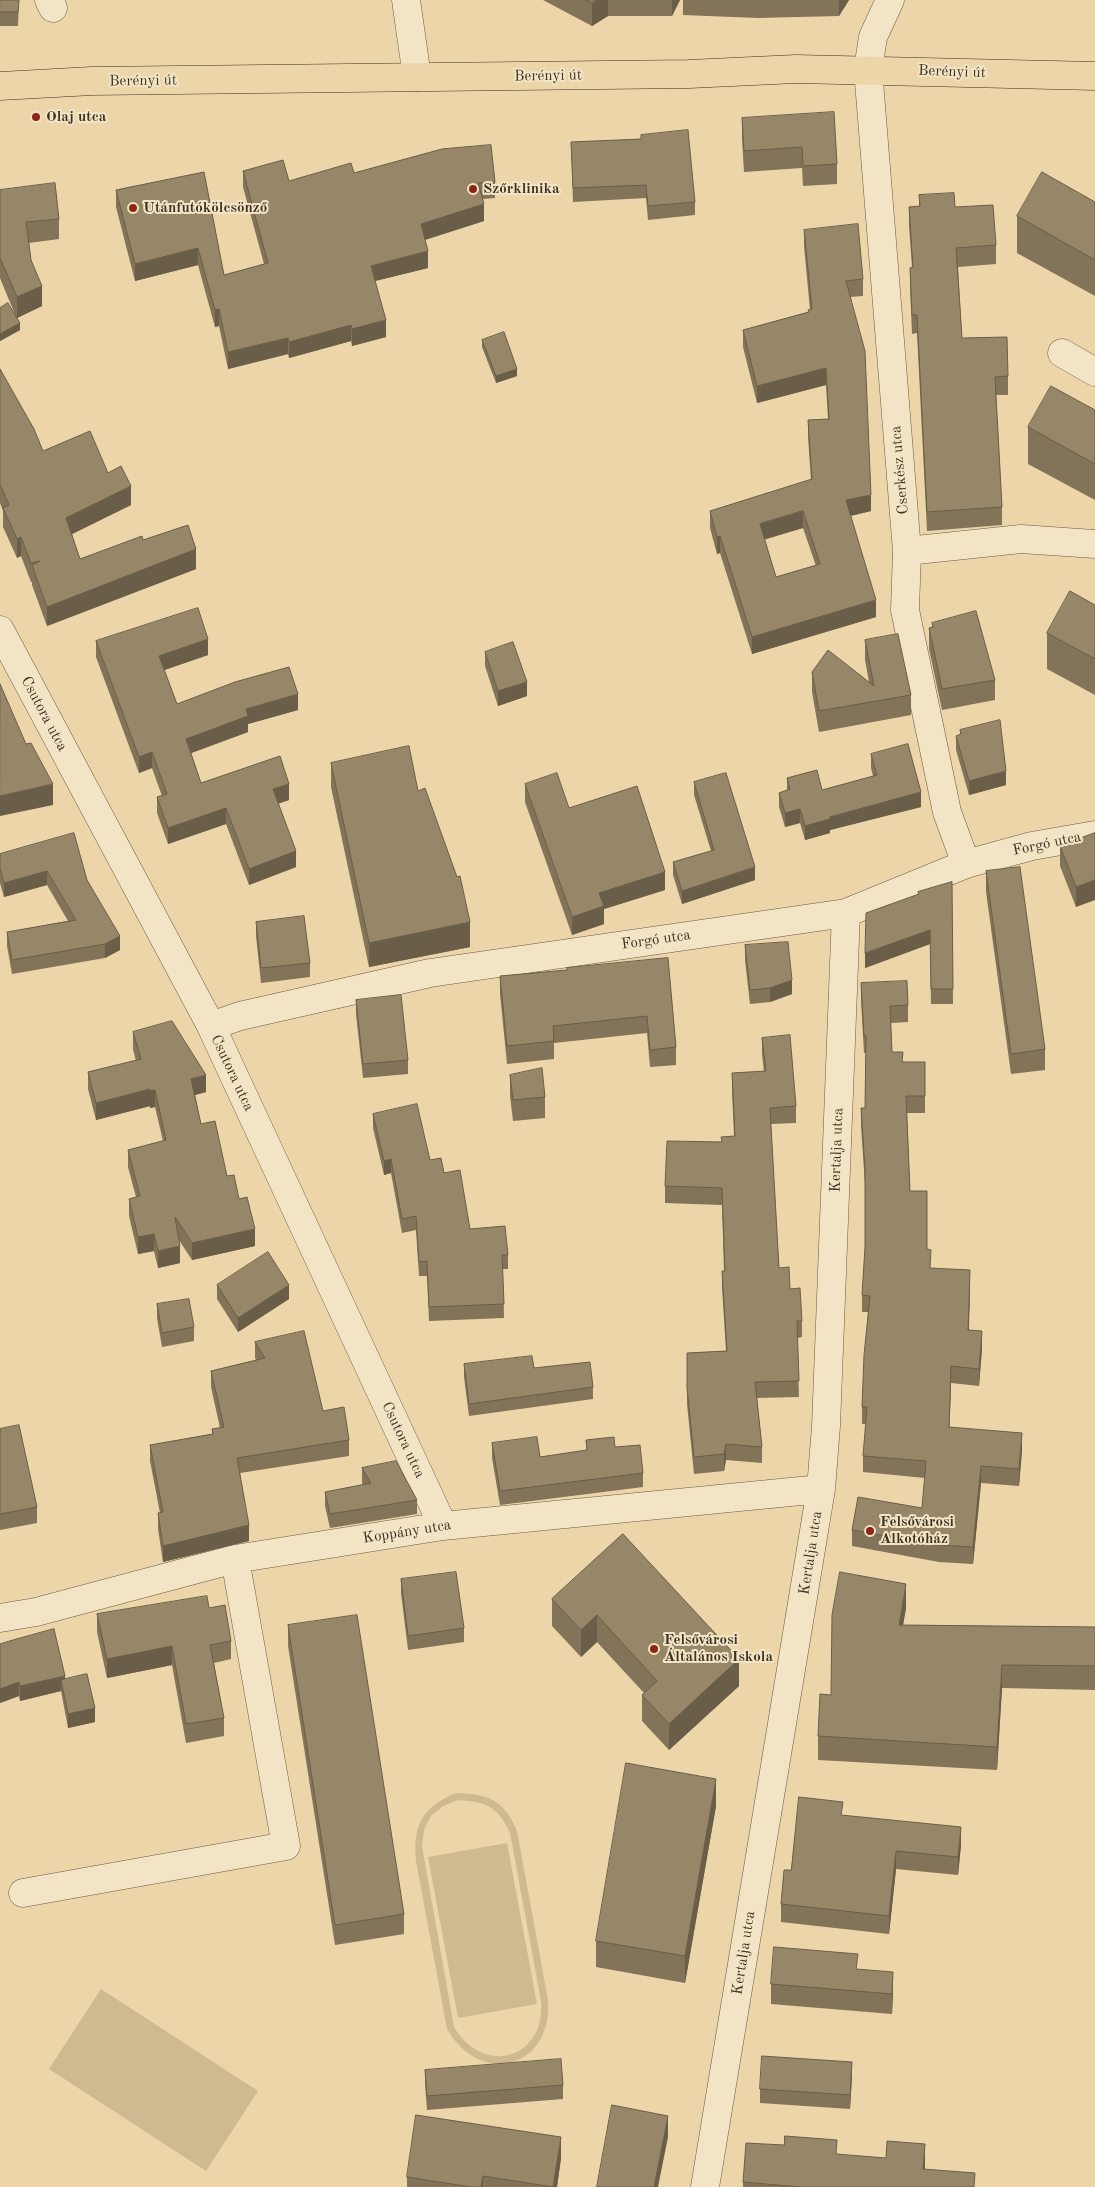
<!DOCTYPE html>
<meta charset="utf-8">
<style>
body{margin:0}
canvas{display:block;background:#ecd5a8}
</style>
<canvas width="1095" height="2187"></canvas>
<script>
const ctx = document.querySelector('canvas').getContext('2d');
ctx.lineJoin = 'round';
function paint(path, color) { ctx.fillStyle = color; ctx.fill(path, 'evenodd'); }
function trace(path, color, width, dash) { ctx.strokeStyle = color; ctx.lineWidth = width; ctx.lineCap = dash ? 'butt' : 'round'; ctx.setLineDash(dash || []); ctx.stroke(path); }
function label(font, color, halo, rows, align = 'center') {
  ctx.font = font + ' "Old Standard TT",serif'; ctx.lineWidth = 4; ctx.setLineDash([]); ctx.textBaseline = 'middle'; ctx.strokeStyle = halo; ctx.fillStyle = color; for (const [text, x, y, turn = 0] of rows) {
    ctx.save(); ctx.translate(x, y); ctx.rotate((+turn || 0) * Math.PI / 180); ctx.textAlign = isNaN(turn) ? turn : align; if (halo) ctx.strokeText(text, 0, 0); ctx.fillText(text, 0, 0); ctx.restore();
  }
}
const green = new Path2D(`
 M456,1793C489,1794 504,1800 517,1831L548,2000C553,2068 481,2088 447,2029L416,1861C413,1825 422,1807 456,1793ZM458,1800C486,1802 498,1806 510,1833L541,2001C546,2059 484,2077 454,2027L422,1846L424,1830L431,1816L443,1806Z
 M507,1843L537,2004L458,2018L428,1857Z
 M101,1989L258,2091L206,2171L49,2069Z`);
const minor = new Path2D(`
 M49,0L53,8
 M406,0L417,77
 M890,0L873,37L868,69L907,551L905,610L947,812L966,864
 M1062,353L1095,372
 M907,551L1021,539L1095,544
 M0,630L211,1026L443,1526
 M211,1026L240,1016L430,973L846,913L966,864L1032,846L1095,835
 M0,1618L36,1612L235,1559L443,1526L821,1489
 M23,1893L286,1846L235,1559
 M705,2187L821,1489L826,1426L846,913`);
const major = new Path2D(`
 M0,86L92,81L689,74L796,69L1095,76`);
const wall = new Path2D(`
 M0,0H19L18,26H0Z
 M543,0H680L672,16H608L592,26Z
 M683,0H849L839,16L758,18L683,15Z
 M742,118L837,164V184L803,186L802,168L744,172L742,139Z
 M641,135L695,202V215L648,220L646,198L573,202L571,142L641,139Z
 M243,171L289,181L354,173L495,182V198L483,199L484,221L425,240L428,268L375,281L386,337L352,346L351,341L289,358L288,354L228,369L219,326L215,327L198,265L135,281L116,207V190L204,172L224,275L264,264L243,187Z
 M0,190L59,219V239L29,243L31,260L42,306L17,318L20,330L0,341V308L16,317L0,278Z
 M919,195L955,207L996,245V264L958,267L962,338L1008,376V395H996L1002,507V525L927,531L917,333L912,334L910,286V268L912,267L909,226V207L919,206Z
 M1095,202V296L1017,253V216Z
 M804,230L863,279V296L850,297L871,511L850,516L876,617L752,654L720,553L717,554L710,528V511L811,480L808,437V420L828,419L826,385L757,403L743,347V330L808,312V310H810L804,246ZM803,528L816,566L776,577L764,539Z
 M482,340L517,376L496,383L482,347Z
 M0,369L43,451L108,473L131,505L72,534L80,559L143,540L196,569L47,626L32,585V582H31L21,556L17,558L3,527V511L0,503Z
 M1095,410V500L1028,464V427Z
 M1095,605V695L1047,669V633Z
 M932,623L995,680V700L942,710L929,649V628L932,627Z
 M865,640L911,695V715L819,732L812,692V672L869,682L865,660Z
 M96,641L208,655L164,670L177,704L298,710L248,724V732L191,753L201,783L289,800L278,804L296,867L249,885L226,824L168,844L157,813V797L162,796L152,768L139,773L96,657Z
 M485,652L527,696L498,706L485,666Z
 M960,730L1006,785L969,795L956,750V736L960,735Z
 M871,754L921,807L830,830V833L805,840L800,823L785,827L779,807V793L787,790V778L822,790L873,776L871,768Z
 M331,763L418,791L470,947L369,967L331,787Z
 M694,782L755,880L682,904L673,875V862L711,851L694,795Z
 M525,784L569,808L665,890L604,909V924L572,935L525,802Z
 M1095,833L1076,907L1060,866V846Z
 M0,854L87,880L120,950L105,958L12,974L7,946V932L68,921L47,885L4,897L0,883Z
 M986,871L1045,1049V1070L1011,1074L986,892Z
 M952,882L953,1004H931L930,944L865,968L918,894V892Z
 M256,922L310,963V977L261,983L256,936Z
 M745,945L792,994L770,1002L750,1004L745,960Z
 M668,958L676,1047V1065L650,1067L647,1033L554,1043V1059L507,1064L500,994V976L567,970Z
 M861,983L908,1005V1022L891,1023L892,1052L903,1062H925V1113H907L910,1191L927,1249L930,1268L970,1287L969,1330L982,1348L979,1386L951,1383L949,1427L1022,1450L1019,1486L981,1483L973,1564L939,1562L852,1546V1530L922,1508L925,1478L863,1472V1456L866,1424H862V1407L868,1312H862V1295L865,1247V1186L861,1125V1108H865L866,1053H864L861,1000Z
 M356,1000L408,1060V1074L363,1078L356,1014Z
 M133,1032L206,1092L195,1095L201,1124L239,1199L255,1246L192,1260L179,1240L180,1263L158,1268L154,1251L138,1254L129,1216V1199L136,1197L128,1167V1150L163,1141L155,1107L150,1108V1106L96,1120L88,1089V1072L136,1061L133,1049Z
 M762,1038L796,1106V1123L771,1124L779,1268L790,1289L802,1321V1337L797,1338L799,1397L757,1398L762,1447V1463L726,1460L724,1471L694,1474L687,1404V1353L726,1351L722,1287V1271H724L722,1205L665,1203V1186L721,1142L734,1136L732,1090V1073L764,1072L762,1054Z
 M510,1075L545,1097V1118L513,1121L510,1096Z
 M373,1114L430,1160L444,1173L470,1229L508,1255V1269H503L504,1318L429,1321L427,1276H419L416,1230L402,1233L391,1173L384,1175L373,1128Z
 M217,1285L289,1299L238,1332L217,1299Z
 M157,1304L194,1327V1341L162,1347L157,1318Z
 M255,1342L323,1411L349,1440V1456L240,1473L249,1541L163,1562L158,1529V1513H160L150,1461V1445L212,1434V1429L220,1428L211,1387V1371L256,1360L255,1358Z
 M464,1364L534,1368L593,1387V1399L469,1416L464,1377Z
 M0,1429L37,1507V1523L0,1530Z
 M586,1440L615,1447L643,1473V1487L500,1505L492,1458V1443L540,1457L586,1450Z
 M362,1468L417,1500V1514L330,1528L325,1506V1492L363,1485L362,1482Z
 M623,1534L739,1686L669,1750L642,1721V1695L644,1693L597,1642L581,1657L552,1626V1599Z
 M401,1579L464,1628V1642L408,1650L401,1593Z
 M209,1608L231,1641V1659L214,1663L224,1718V1736L186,1743L172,1665L107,1678L97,1632V1614Z
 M906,1608L903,1625L1095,1627V1690L1002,1688L997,1770L818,1760V1736L831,1695Z
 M288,1625L404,1914V1934L335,1945L288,1646Z
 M0,1644L65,1679L95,1722L68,1728L61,1691L20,1701L19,1696L0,1703Z
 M716,1806L685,1983L596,1967V1941Z
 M843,1815L961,1845L958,1875L896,1869L889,1934L781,1922V1904L791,1870Z
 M858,1969L893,1992L892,2014L771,2004V1984Z
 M425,2070L563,2085V2099L427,2110L425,2084Z
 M852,2076L850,2109L760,2103V2089Z
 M837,2154L925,2165V2169L975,2187H743V2182Z
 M561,2158L557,2187H407V2177Z`);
const shadedWall = new Path2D(`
 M597,0H608V16L592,26V3Z
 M672,0H680L672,16Z
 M839,0H849L839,16Z
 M484,204V221L421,241V224Z
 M198,248V265L135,281V264Z
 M428,251V268L371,282V266Z
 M42,286V306L17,318V297Z
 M219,309V326L215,327V310Z
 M386,320V337L352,346V329Z
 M20,323V330L0,341V334Z
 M351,325V341L289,358V342Z
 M288,338V354L228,369V352Z
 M826,368V385L757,403V386Z
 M517,369V376L496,383V376Z
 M131,486V505L66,537V518Z
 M871,495V511L846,517V500Z
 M803,511V528L760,541V524Z
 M720,536V553L717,554V537Z
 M21,537V556L17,558V539Z
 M196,549V569L47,626V607Z
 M876,600V617L752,654V637Z
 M208,639V655L159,672V656Z
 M527,682V696L498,706V691Z
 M298,694V710L248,724V732L186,755V739L246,709Z
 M152,752V768L139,773V757Z
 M1006,771V785L969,795V781Z
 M53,784V805L0,816V796Z
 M289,784V800L273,805V789Z
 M921,792V807L830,830V833L805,840V826L830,817Z
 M226,808V824L168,844V828Z
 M800,809V823L785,827V813Z
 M296,851V867L249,885V869Z
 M755,867V880L682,904V891Z
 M47,871V885L4,897V883Z
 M665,872V890L604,909V924L572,935V917L599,893Z
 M1095,880V900L1076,907V887Z
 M470,922V947L369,967V943Z
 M930,930V944L865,968V953Z
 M120,936V950L105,958V944Z
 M792,980V994L770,1002V988Z
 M206,1075V1092L191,1096V1079Z
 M150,1089V1106L96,1120V1103Z
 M155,1090V1107L150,1108V1091Z
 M391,1159V1173L384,1175V1161Z
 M255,1229V1246L192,1260V1243Z
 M154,1234V1251L138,1254V1237Z
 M180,1246V1263L158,1268V1251Z
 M970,1270V1287L968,1347V1330Z
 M289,1285V1299L238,1332V1318Z
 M982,1331V1348L979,1386V1369Z
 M951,1366V1383L949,1444V1427Z
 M1022,1433V1450L1019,1486V1469Z
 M726,1444V1460L724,1471V1454Z
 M981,1466V1483L973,1564V1547Z
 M249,1525V1541L163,1562V1546Z
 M906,1584V1608L899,1648V1625Z
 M597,1615V1642L581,1657V1630Z
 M172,1646V1665L107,1678V1659Z
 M739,1659V1686L669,1750V1724Z
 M1002,1665V1688L997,1770V1747Z
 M65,1676V1690L61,1680V1691L20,1701V1686Z
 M19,1682V1696L0,1703V1689Z
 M95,1708V1722L68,1728V1714Z
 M716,1779V1806L685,1983V1956Z
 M961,1827V1845L958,1875V1857Z
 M896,1851V1869L889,1934V1916Z
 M893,1972V1992L892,2014V1994Z
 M852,2062V2076L850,2109V2095Z
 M668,2116V2137L658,2187H654Z
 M561,2137V2158L557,2187H553Z
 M925,2144V2165L923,2187V2169Z
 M483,2176V2187H481Z`);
const building = new Path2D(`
 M0,0H19L18,12H0Z
 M586,0H597L592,3Z
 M834,112L837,164L803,166L802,147L744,151L742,118Z
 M688,130L695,202L648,206L646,185L573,188L571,142L641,139V135Z
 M491,145L495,182L478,183L484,204L421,224L428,251L371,266L386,320L352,329L351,325L289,342L288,338L228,352L219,309L215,310L198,248L135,264L116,190L204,172L224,275L268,263L243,171L283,160L289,181L351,163L354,173L442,149Z
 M1042,172L1095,202V260L1017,216Z
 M55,183L59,219L26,222L31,260L42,286L17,297L0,258V190Z
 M954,193L955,207L993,205L996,245L956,248L962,338L1007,337L1008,376L995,377L1002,507L927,512L917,315H912L910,268L913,267L909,207L920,206L919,195Z
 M858,224L863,279L846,281L865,351L871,495L846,500L876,600L752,637L720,536L717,537L710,511L812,479L808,420L829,419L826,368L757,386L743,330L809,312L808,310L812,309L804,230ZM803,511L820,564L776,577L760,524Z
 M8,303L20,323L0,334V308Z
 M504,332L517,369L496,376L482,340Z
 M0,369L34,429L43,451L90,431L108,473L121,466L131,486L66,518L80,559L142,536L143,540L188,525L196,549L47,607L32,565L40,561L31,563L21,537L17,539L3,508L9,505L0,484Z
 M1051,386L1095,410V464L1028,427Z
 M1070,591L1095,605V659L1047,633Z
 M198,608L208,639L159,656L177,704L235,682L289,667L298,694L246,709L248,716L186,739L201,783L280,756L289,784L273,789L296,851L249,869L226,808L168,828L157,797L167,794L152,752L139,757L96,641Z
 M976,611L995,680L942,689L929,628L933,627L932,623Z
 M898,634L911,695L819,711L812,672L828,650L874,686L865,640Z
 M513,642L527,682L498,691L485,652Z
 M0,684L26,744L31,743L53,784L0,796Z
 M1000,720L1006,771L969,781L956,736L961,734L960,730Z
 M908,744L921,792L830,817V819L805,826L800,809L785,813L779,793L790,789L787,778L817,770L822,790L877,775L871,754Z
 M409,746L418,791L425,788L457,877L460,876L470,922L369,943L331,763Z
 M557,773L569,808L637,786L665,872L599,893L604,906L572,917L525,784Z
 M726,773L755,867L682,891L673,862L714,850L694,782Z
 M74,833L87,880L120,936L105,944L12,960L7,932L76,920L47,871L4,883L0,869V854Z
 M1095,833V880L1076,887L1060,846Z
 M1020,867L1045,1049L1011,1054L986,871Z
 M952,882L953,989H931L930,930L865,953L866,913L919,894L918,892Z
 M304,916L310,963L261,968L256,922Z
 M788,942L792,980L770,988L750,990L745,945Z
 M668,958L676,1047L650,1050L647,1016L553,1026L554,1041L507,1046L500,976L567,970V968Z
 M907,981L908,1005L890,1006L892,1052H903L902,1062H925V1096H906L910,1191H927V1249L931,1250L930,1268L970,1270L968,1330L982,1331L979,1369L951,1366L949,1427L1022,1433L1019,1469L981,1466L973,1547L939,1545L852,1530L858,1497L922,1508L926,1461L863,1456L867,1407H862L864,1355L870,1296L862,1295L865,1247V1169L861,1108H865L866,1036H864L861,983Z
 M401,995L408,1060L363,1064L356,1000Z
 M172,1021L206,1075L191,1079L201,1124L215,1121L227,1176L234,1175L239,1199L247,1197L255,1229L192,1243L175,1217L180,1246L158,1251L154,1234L138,1237L129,1199L140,1196L128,1150L166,1140L155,1090L150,1091V1089L96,1103L88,1072L141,1059L133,1032Z
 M790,1035L796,1106L770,1108L779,1268L789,1267L790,1289L800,1288L802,1321H797L799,1381L755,1382L762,1447L726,1444L724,1454L694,1457L687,1388V1353L727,1351L722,1271H725L722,1188L665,1186L667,1141L722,1142L721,1137L735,1136L732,1073L766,1071L762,1038Z
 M542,1068L545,1097L513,1100L510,1075Z
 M417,1104L430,1160L441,1158L444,1173L460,1170L470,1229L505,1226L508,1255H502L504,1304L429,1307L427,1261L419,1262L416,1216L402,1219L391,1159L384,1161L373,1114Z
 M268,1252L289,1285L238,1318L217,1285Z
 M189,1299L194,1327L162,1333L157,1304Z
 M304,1331L323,1411L344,1407L349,1440L237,1458L249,1525L163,1546L158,1513L163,1512L150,1445L213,1434L212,1429L224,1427L211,1371L265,1358L255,1342Z
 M532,1356L534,1368L590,1362L593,1387L469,1404L464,1364Z
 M19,1425L37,1507L0,1514V1429Z
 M537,1437L540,1457L587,1450L586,1440L614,1437L615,1447L640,1445L643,1473L500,1491L492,1443Z
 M396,1461L417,1500L330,1514L325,1492L371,1483L362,1468Z
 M623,1534L739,1659L669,1724L642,1695L657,1681L597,1615L581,1630L552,1599Z
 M456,1572L464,1628L408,1636L401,1579Z
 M840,1572L906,1584L899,1625L1095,1627V1666L1002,1665L997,1747L818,1736L820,1694L831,1695L832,1615Z
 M207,1596L209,1608L225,1605L231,1641L210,1645L224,1718L186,1724L172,1646L107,1659L97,1614Z
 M357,1615L404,1914L335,1925L288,1625Z
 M54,1629L65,1676L20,1686L19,1682L0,1689V1644L13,1640Z
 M87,1674L95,1708L68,1714L61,1680Z
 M626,1763L716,1779L685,1956L596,1941Z
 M799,1797L843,1802L841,1815L961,1827L958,1857L896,1851L889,1916L781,1904L784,1870H791Z
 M774,1947L858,1954L856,1969L893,1972L892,1994L771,1984Z
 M762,2056L852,2062L850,2095L760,2089Z
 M561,2059L563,2085L427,2096L425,2070Z
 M612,2105L668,2116L654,2187H597Z
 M416,2115L561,2137L553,2187L483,2176L481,2187H471L407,2177Z
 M785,2136L837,2140L836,2154L886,2158L887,2141L925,2144L923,2169L975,2173L974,2187H800L743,2182L746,2143L784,2145Z`);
const markers = [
 [36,117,5,"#8f2418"],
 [473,189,5,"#8f2418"],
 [133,208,5,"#8f2418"],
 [870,1531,5,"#8f2418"],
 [654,1649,5,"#8f2418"]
];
const streetNames = [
 ["Berényi út",952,72,2],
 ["Berényi út",548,76,-1],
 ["Berényi út",143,81,-1],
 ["Cserkész utca",900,470,-95],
 ["Csutora utca",44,714,62],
 ["Forgó utca",1047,844,-12],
 ["Forgó utca",656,940,-8],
 ["Csutora utca",232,1073,65],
 ["Kertalja utca",837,1150,-88],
 ["Csutora utca",403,1440,65],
 ["Koppány utca",407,1532,-9],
 ["Kertalja utca",811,1553,-81],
 ["Kertalja utca",744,1953,-81]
];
const poiNames = [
 ["Olaj utca",46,117],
 ["Szőrklinika",483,189],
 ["Utánfutókölcsönző",143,208],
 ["Felsővárosi",880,1522],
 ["Alkotóház",880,1539],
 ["Felsővárosi",664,1640],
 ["Általános Iskola",664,1657]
];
paint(green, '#ceb991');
trace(minor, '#685a44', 29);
trace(major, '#3c3122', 29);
trace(minor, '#f3e4c6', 28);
trace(major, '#ecd5a8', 28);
paint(wall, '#837359');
paint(shadedWall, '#6a5e49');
paint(building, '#988668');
trace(building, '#6a5e49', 1);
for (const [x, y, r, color] of markers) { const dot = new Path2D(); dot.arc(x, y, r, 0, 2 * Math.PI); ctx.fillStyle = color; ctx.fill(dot); trace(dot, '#f3e4c6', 2); }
label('15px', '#3c3122', '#f3e4c6', streetNames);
label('bold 15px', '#3c3122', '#f3e4c6', poiNames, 'left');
</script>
